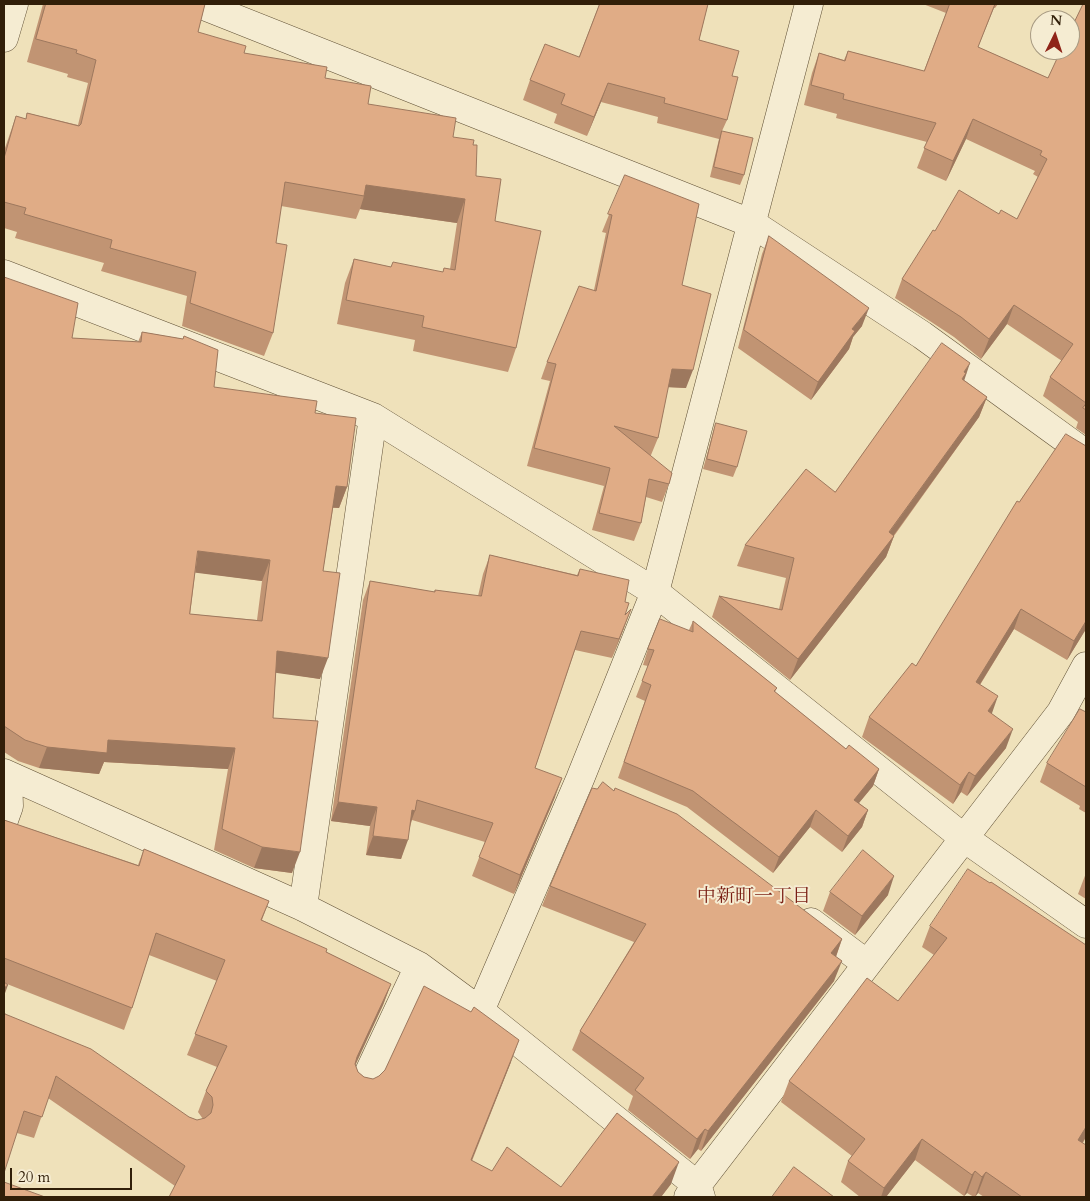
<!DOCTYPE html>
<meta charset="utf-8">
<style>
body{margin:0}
#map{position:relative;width:1090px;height:1201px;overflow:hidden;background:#efe1ba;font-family:Cardo,serif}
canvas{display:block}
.frame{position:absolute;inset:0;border:5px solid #311f09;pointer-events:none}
.north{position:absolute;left:1030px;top:10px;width:50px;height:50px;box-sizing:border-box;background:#f5ecd2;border:1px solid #a79a82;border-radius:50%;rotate:4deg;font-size:14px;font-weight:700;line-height:20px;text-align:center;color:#311f09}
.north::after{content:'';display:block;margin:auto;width:18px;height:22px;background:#8f2418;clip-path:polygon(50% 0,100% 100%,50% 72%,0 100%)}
.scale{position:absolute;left:10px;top:1168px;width:122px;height:22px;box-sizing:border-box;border:2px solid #311f09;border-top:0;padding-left:6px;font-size:15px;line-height:18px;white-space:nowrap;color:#311f09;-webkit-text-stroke:4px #f5ecd2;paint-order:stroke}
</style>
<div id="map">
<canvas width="1090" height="1201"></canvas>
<div class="frame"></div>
<div class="north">N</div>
<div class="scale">20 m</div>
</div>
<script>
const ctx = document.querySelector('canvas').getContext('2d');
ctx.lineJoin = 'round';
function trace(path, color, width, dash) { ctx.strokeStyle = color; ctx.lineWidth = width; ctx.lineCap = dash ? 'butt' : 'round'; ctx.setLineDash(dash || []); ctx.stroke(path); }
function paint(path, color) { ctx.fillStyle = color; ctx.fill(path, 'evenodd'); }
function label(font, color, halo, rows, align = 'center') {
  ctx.font = font + ' Cardo,"Noto Serif JP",serif'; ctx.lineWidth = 4; ctx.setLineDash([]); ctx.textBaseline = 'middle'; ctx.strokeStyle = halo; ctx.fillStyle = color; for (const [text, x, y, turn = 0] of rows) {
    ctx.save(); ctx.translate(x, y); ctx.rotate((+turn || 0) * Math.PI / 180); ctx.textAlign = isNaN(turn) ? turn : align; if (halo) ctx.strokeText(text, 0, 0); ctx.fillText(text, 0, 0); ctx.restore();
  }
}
const minor = new Path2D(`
 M199,4L753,224L922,335L1086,454
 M4,38L14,4
 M4,274L373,417L655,592L964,838L1086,924
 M4,773L303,907L419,966L480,1011L697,1185L701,1197
 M4,820L9,806L8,776
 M303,907L373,417
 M811,922L867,964
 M480,1011L580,779L655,592L809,4
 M363,1085L419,966
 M688,1197L1061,712L1086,666`);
const wall = new Path2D(`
 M43,4H205L198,32L244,53L325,78L368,104L473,145L476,176L495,221L516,348L508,372L413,351L415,340L337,324L345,283L354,259L391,267L443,272L444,268L450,269L457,223L360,209L356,219L281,206L276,243L273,333L264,356L182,326L187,296L101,271L104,263L15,238L17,232L4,228V151L16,116L26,119L27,113L78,125L88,83L67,77L68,74L27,62Z
 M594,4H708L699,40L732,76L727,120L722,131L744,175L740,185L710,177L719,139L657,123L658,117L601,102L587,136L554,123L557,114L523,100L530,80L579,57L599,5Z
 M923,4H998L995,8H994L978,47L1048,78L1086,4V435L1076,428L1078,422L1043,396L1050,377L1062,361L1007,324L981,359L954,337L895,298L902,279L935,231L999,214L1017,219L1038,177L1033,174L1035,171L966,139L946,181L917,168L927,142L836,118L837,114L804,105L812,73L819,53L844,60L848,51L924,71L946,13Z
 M625,175L682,285L686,388L668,387L658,438L651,455H649L669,484L662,502L646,497L641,523L634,541L592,530L604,486L527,466L550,381L541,379L547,362L594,290L606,233L602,232Z
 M769,236L862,326L853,337L849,349L811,400L738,348L762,254Z
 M4,277L72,338L138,342L142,332L183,339L184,336L214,387L315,413L347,487L339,508H333L323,571L320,679L276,672L273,718L292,873L254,868L214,850L228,769L104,762L99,774L39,768L18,761L4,752ZM195,572L262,581L257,620L190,614Z
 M964,380L987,397L979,417L894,536L886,557L790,680L712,617L719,596L779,609L786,578L737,566L745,545L835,492Z
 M716,423L737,467L733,477L703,469L713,433Z
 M1019,502L1086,629L1067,660L1014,629L980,685L1006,748L967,796L961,792L953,804L862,737L869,717L916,666Z
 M490,555L577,575L580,569L625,602V615L624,628L612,658L575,650L535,768L555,797L514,894L472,876L485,842L412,820L401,859L366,855L370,826L331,821L363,600L370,581L434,592L435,590L478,596L483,574Z
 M693,621L777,688L775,692L846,749L879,769L873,786L859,803L868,810L862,827L842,852L810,827L773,873L687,807L618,778L645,701L636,697L648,666L643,665L648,649L689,630Z
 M1086,712V813L1079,809L1080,806L1040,782L1047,763Z
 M597,789L614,791L842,939L836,957L834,981L701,1151L698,1149L690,1159L628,1110L633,1096L572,1050L580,1031L634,942L542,906L550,886Z
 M4,820L138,865L144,849L269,901L262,920L391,984L383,1005L355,1064L358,1072L364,1077L373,1079L511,1062L472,1161L492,1171L561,1187L671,1184L661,1197H169L175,1186L48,1098L34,1138L17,1133L5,1014L189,1117L197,1120L203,1119L198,1112L206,1091L217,1067L187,1055L217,981L149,955L132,1008L124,1030L7,984L4,996Z
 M1086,873V899L1078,894Z
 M830,892L888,895L855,935L823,911Z
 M930,926L1086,945V1137L1083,1143L1086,1197H984L978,1193L975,1197H974L967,1193L964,1196L915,1160L886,1197H860L841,1182L848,1161L852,1156L781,1102L789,1081L898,1001L934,955L922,947Z`);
const shadedWall = new Path2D(`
 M608,83L601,102L587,136L594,117Z
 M973,119L966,139L946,181L953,161Z
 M366,185L465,199L457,223L360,209L364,196Z
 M1014,305L1007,324L981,359L989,339Z
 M869,308L862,326L853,337L849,349L811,400L818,382L852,329Z
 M970,363L963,384L961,386L964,372Z
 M672,369L693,370L686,388L665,387Z
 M987,397L979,417L888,543L894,536L886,557L790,680L798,659Z
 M336,486L347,487L339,508L328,507Z
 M198,551L270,560L262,581L190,572Z
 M631,609L624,628L612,658L619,639Z
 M1021,609L1014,629L969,702L976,682Z
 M1086,621V629L1067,660L1074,641Z
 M277,651L328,658L320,679L270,672Z
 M998,696L991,716L988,711Z
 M1013,729L1006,748L967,796L975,776Z
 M108,740L235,748L228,769L104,762L99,774L39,768L47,747Z
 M879,769L873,786L848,816L854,800Z
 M969,772L961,792L953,804L960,785Z
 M562,778L555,797L514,894L520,875Z
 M338,802L377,807L370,826L331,821Z
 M412,810L415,811L408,830Z
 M816,810L810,827L773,873L779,857Z
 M868,810L862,827L842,852L848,836Z
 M373,836L408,840L401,859L366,855Z
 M262,847L300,852L292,873L254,868Z
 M894,876L888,895L855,935L862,916Z
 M842,939L835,959L831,953Z
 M842,961L834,981L701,1151L708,1131Z
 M391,984L383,1005L349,1079L357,1057Z
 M8,985L4,996V988Z
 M519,1040L511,1062L463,1182L471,1160Z
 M1086,1127V1137L1070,1161L1078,1140Z
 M705,1129L698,1149L690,1159L697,1139Z
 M922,1139L915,1160L886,1197H881L884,1188Z
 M679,1162L671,1184L661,1197H652Z
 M975,1171L967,1193L964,1196L972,1175Z
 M986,1172L978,1193L975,1197L982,1177Z`);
const building = new Path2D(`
 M46,4H205L198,32L246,46L244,53L327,67L325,78L371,86L368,104L456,118L453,137L474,140L473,145H477L476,176L501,179L495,221L541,231L516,348L422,327L424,316L346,300L354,259L391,267L393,262L443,272L444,268L455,270L465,199L366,185L364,196L285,182L276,243L287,245L273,333L190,303L196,272L110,248L112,240L24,214L26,208L4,202V158L16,116L26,119L27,113L79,126L81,124L96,60L76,53L77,50L36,39Z
 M600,4H708L699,40L739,51L732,76L738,77L727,120L664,103L665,98L608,83L594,117L561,104L565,94L530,80L545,44L579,57Z
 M950,4H995L978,47L1048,78L1061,50H1070V31L1083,4H1086V403L1050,377L1073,344L1014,305L989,339L961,317L902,279L933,230L935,231L959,190L999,214L1001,210L1017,219L1047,159L1040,155L1042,151L973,119L953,161L924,148L936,123L843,99L844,94L811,85L819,53L845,61L848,51L924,71Z
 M722,131L753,138L744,175L714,167Z
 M625,175L699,204L682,285L711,294L693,370L672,369L658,438L614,426L672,473L669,484L649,479L641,523L599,513L610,468L534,448L556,364L547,362L579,286L596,291L612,215L608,214Z
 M769,236L869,308L852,329L855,331L818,382L744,330Z
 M4,277L78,303L72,338L141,342L142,332L183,339L184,336L218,350L214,387L317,401L315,413L356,418L347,487L336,486L323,571L340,573L328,658L277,651L273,718L318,721L300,852L262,847L222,829L235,748L108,740L107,753L47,747L25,740L4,726ZM198,551L270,560L262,621L190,614Z
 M942,343L970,363L964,372L966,373L962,379L987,397L889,532L894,536L798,659L719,596L782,610L794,558L745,545L806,469L835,492Z
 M1086,404V410L1083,408Z
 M716,423L747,431L737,467L707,459Z
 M1066,434L1086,446V621L1074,641L1021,609L976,682L998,696L988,711L1013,729L975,776L969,772L960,785L869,717L912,663L916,666L1017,501L1019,502Z
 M490,555L578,576L580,569L629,580L625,602L629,603L625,615L631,609L619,639L581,631L535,768L562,778L520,875L479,857L493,823L417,800L415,811L412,810L408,840L373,836L377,807L338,802L370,581L435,592V590L481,596Z
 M660,619L693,632V621L777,688L774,691L846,749L849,745L879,769L854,800L868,810L848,836L816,810L779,857L693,791L624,762L651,685L642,681L654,650L648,649Z
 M1080,709L1086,712V787L1047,763Z
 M603,782L614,791L615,788L677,814L842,939L831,953L842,961L708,1131L705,1129L697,1139L635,1090L644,1078L580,1031L646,924L550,886L592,788L597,789Z
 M4,820L139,866L144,849L269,901L261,920L327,949L326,952L391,984L357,1057L355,1064L358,1072L364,1077L373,1079L379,1076L385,1070L424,986L471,1012L474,1007L519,1040L471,1160L492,1171L507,1147L561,1187L617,1113L679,1162L652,1197H169L185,1166L56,1076L42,1117L24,1111L4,1173V1012L5,1014L91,1049L189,1117L197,1120L205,1118L211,1113L213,1105L212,1097L206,1091L227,1046L195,1034L225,960L156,933L132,1008L4,958Z
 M863,850L894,876L862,916L830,892Z
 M968,869L990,883L991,882L1086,945V1127L1078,1140L1086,1145V1197H1022L986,1172L982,1177L975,1171L972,1175L922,1139L884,1188L848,1161L865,1139L789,1081L867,978L898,1001L947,938L930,926Z
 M4,982L8,985L4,988Z
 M794,1167L834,1197H772Z
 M4,1182L45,1197H4Z`);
const neighbourhoodNames = [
 ["中新町一丁目",754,898]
];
trace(minor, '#605035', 29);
trace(minor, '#f5ecd2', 28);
paint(wall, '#c19473');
paint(shadedWall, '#9d785e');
paint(building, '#e0ac86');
trace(building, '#9d785e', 1);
label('19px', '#7a1f14', '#f5ecd2', neighbourhoodNames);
</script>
